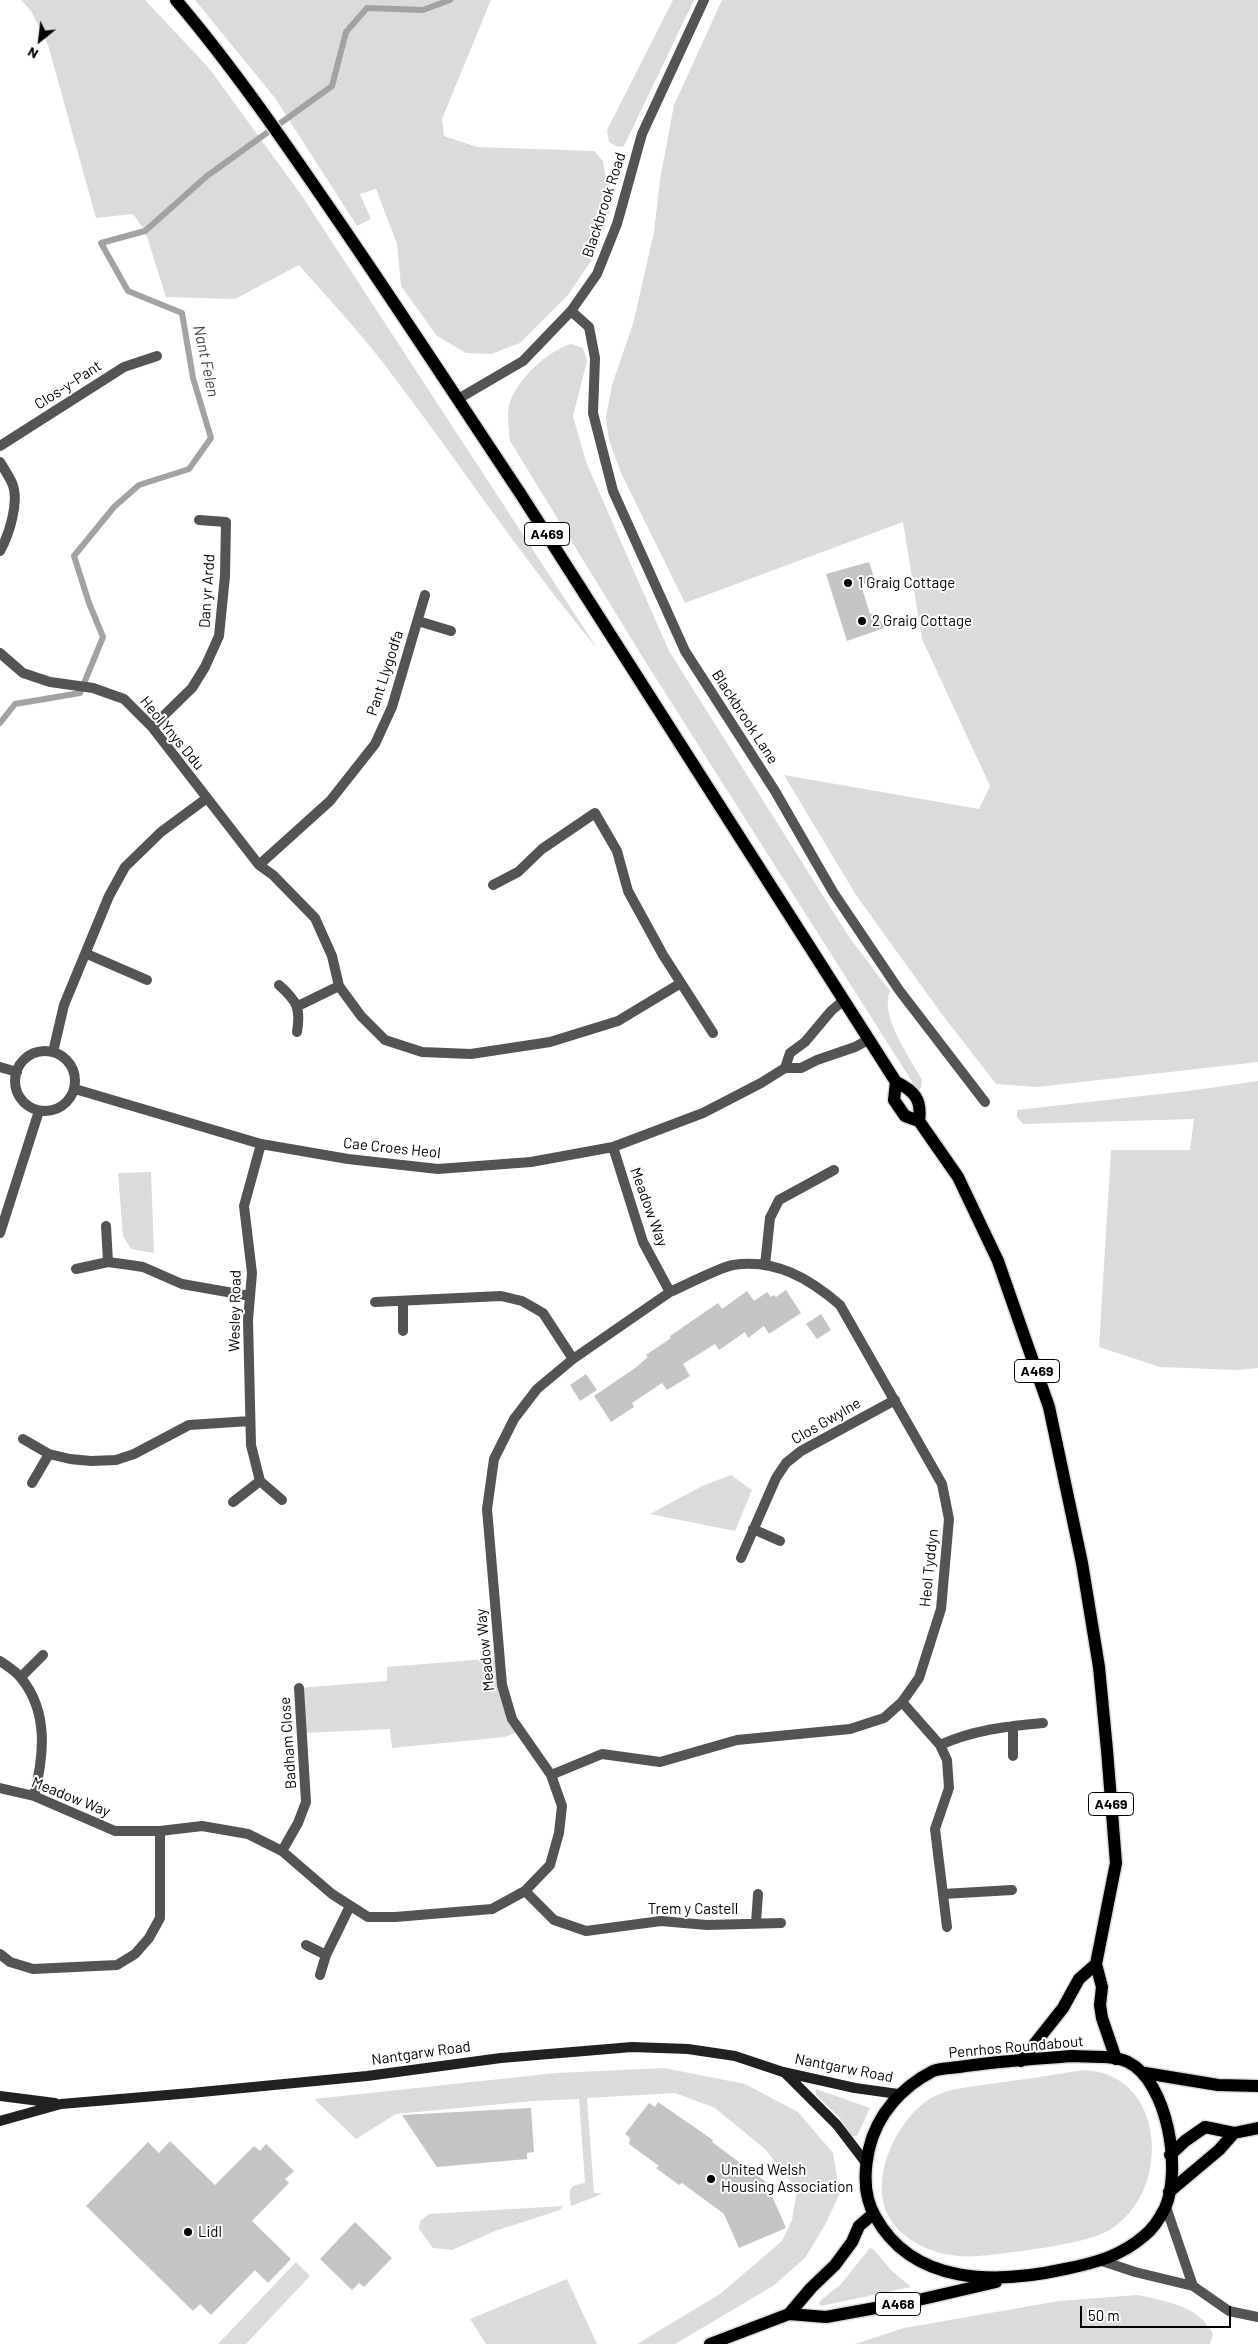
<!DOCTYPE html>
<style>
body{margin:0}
#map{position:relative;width:1258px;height:2344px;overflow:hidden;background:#fff;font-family:Barlow,sans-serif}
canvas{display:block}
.north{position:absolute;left:15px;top:15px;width:50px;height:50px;-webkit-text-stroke:4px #fff;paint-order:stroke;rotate:209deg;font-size:14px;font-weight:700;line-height:20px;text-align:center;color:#000}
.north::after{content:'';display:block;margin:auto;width:18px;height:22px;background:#000;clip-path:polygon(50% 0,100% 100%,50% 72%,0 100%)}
.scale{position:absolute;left:1080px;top:2306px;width:151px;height:22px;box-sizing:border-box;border:2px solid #000;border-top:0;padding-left:6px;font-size:15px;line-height:18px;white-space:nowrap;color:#000;-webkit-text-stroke:4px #fff;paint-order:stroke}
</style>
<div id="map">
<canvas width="1258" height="2344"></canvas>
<div class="north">N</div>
<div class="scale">50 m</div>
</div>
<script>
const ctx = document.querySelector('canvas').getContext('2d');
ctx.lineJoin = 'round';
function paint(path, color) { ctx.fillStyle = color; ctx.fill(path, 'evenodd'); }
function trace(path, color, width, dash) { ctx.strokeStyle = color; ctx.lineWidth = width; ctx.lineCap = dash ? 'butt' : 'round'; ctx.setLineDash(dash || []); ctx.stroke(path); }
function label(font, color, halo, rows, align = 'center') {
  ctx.font = font + ' Barlow,sans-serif'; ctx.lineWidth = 4; ctx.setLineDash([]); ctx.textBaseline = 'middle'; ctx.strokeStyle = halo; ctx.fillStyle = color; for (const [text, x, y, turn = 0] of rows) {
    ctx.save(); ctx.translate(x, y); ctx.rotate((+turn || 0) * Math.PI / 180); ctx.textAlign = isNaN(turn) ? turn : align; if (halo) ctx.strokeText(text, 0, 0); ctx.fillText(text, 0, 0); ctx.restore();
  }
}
const green = new Path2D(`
 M21,0H145L209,68L302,196L597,648C520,556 454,455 381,360C355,327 326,296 299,265L235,299L166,297L145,231L133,214L96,218L48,45L31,11Z
 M195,0H491L442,119L444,136L477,147L594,151L603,161L606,180L614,194L608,217L591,261L568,295L520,343L491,354L466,353L437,336L401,286L397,244L376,189L360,194L371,219L357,226L275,98Z
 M673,0H694L624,146L618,147L609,142L607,130Z
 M722,0H1258V1062L1037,1087L996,1084L941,1013L856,895L784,775L979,809L990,786L922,639L903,522L685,603L621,473L609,440L606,417L612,385L633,324L654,232L660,180L674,105Z
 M571,344L583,348L587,361L573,416L586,462L669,651L849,937L890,991C879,1016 910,1057 922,1080L921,1088L918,1091L645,661L510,441C509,428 506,414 510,402C519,378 547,351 571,344Z
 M1258,1081V1368L1237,1370L1160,1367L1099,1347L1111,1150H1190L1194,1119L1023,1124L1017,1117V1110L1196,1090Z
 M151,1172L154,1253L131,1249L123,1236L118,1173Z
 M731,1475L752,1490L735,1531L650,1514L702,1486Z
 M499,1658L520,1731L505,1737L392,1748L390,1729L303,1733L299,1688L387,1681V1667Z
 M664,2068L745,2084L798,2112L833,2153L840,2193L825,2225L805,2258L773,2286L675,2344H637L720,2294L782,2241L792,2220L797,2190L766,2150L715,2108L675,2093L587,2098L594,2193H602L597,2196L571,2206C569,2189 567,2186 585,2183L579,2099L533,2101L396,2114L356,2139L314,2099L556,2073Z
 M1083,2070C1167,2072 1173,2194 1108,2231C1082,2245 1009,2253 978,2256C946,2259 906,2247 889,2217C868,2179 897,2119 931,2098C948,2088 971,2087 990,2084C1021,2080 1052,2075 1083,2070Z
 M816,2089L870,2108L857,2136H852L839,2117L816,2095Z
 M563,2206L560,2210L495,2231L452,2250L433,2248L419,2229L420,2221L429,2214Z
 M870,2248L874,2250L892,2271L911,2287L821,2306L819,2304L820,2301L841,2284Z
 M296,2262L310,2276L246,2344H218Z
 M567,2279L597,2344H486L470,2319Z
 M1138,2295C1167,2302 1198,2305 1213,2334L1210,2344H855L904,2328L1059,2301Z`);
const stream = new Path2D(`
 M0,723L15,704L80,693L103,637L89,603L74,556L114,507L139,485L189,469L211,438L193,378L182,313L128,291L101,243L145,231L207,176L332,86L346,32L367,8L423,10L450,0`);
const building = new Path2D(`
 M869,562L875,580L861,585L870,614L877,613L884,628L847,641L826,574Z
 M786,1290L801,1313L769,1334L764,1326L748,1338L745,1332L719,1350L715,1344L683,1364L690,1376L667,1390L662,1383L632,1403L634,1407L611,1422L594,1396L635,1368L648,1357L646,1355L671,1338L670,1336L718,1303L722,1309L747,1291L754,1301L767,1292L771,1297L774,1295L776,1297Z
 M821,1314L831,1330L817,1339L806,1324Z
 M586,1374L597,1390L580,1401L570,1385Z
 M658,2102L713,2140L712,2142L766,2182L786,2228L739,2248L724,2214L682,2183L679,2185L656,2168L659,2166L629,2144L630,2138L625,2134L649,2103L655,2107Z
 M531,2108L534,2152L527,2153V2159L437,2167L402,2115Z
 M170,2141L215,2185L254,2146L260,2151L266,2144L294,2171L285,2179L289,2183L252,2221L291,2259L268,2283L255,2270L211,2315L200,2304L193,2311L86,2206L148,2142L159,2153Z
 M355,2222L392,2258L364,2287L359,2283L352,2290L320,2259Z`);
const minor = new Path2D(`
 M571,311L589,327L595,358L593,413L613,491L685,651L775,791L833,892L899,990L985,1102
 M458,399L523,361L571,311L597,274L617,224L642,134L704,0
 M0,446L124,367L157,356
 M0,462C4,469 9,476 12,483C20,501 9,535 0,551
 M418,621L451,631
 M0,653L23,673L50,682L93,688L124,699L152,727L259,865L273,875L315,918L332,956L339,986L361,1016L385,1040L422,1052L471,1054L550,1042L618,1021L681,983L663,955L628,891L617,851L595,813L542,849L518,872L493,885
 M152,727L192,688L205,667L219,636L225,576L226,522L199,520
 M259,865L330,801L375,744L392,707L425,595
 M87,954L147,980
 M681,983L713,1033
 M279,985C297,1001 301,1008 297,1032
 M298,1006L339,986
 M15 1081a30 30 0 1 1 60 0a30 30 0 1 1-60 0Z
 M53,1052L64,1005L109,896L125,867L161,832L207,798
 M0,1067L17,1072
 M785,1068L790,1053L805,1042L831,1011L843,1001
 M75,1089L261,1144L348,1159L438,1169L531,1162L613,1147L703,1113L761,1083L785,1068H801L817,1060L855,1047L868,1040
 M106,1226L108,1262
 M0,1233L39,1111
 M765,1265L770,1218L779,1200L834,1170
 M76,1269L108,1262L130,1265L143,1267L182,1284L250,1296
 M375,1302L501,1296L522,1301L543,1313L573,1359
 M403,1302V1331
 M23,1439L49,1454L70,1459L91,1461L116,1460L134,1454L189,1425L250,1421
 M260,1481L282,1500
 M32,1483L49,1454
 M233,1502L260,1481L251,1445L248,1320L252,1273L244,1206L261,1144
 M753,1529L780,1541
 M741,1558L776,1478L786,1463L801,1451L895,1400
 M0,1661C7,1666 16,1671 21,1678C49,1712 44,1756 34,1796
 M21,1677L43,1655
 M902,1702L940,1745L947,1760L949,1788L935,1829L947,1927
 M1013,1726V1756
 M940,1745C973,1730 1008,1726 1043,1723
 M551,1775L602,1754L660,1762L737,1740L850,1729L884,1718L902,1702L919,1678L941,1609L949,1519L942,1484L840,1305C810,1279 775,1258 733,1265C718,1268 686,1285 670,1292
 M0,1788L34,1796L115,1831H160L202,1826L248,1834L282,1851L332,1894L368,1917H395L492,1909L525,1891L550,1865L559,1833L562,1806L551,1775L512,1719L502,1685L487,1509L494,1459L514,1419L537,1389L573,1359L670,1292L643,1242L613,1147
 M282,1851L298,1823L306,1802L299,1688
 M525,1891L554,1920L586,1931L661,1921L707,1925L781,1923
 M943,1894L1012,1890
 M756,1923L758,1894
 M306,1945L326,1955
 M0,1954L10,1962L33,1969L117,1965L135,1954L149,1938L160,1918V1831
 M320,1975L326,1955L350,1906
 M1166,2207L1193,2286
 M1102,2261L1135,2272L1193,2286L1229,2311L1258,2317`);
const secondary = new Path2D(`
 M784,2072L837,2125L866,2163
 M0,2096L55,2103
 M0,2121L61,2104L191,2093L367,2076L501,2058L632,2047L688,2049L735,2056L783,2072L855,2088L898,2094`);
const primary = new Path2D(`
 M176,0C233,67 283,140 333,213C397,306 458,400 520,493L896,1082C915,1091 922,1100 919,1121
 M896,1082L894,1100L905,1116L919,1121L958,1177L998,1261L1049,1407L1082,1563L1099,1667L1107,1750L1116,1863L1096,1964L1102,1987L1100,2005L1102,2018L1116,2059
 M1072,2056C1089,2057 1113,2055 1128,2062C1168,2082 1182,2170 1165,2208C1160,2218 1153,2229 1144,2236C1121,2256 1095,2263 1065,2269C997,2284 913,2286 875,2216C863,2196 864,2172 869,2149C877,2114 902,2087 933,2071C941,2068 951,2068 959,2067C996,2061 1034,2059 1072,2056Z
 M1021,2061L1063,2008L1079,1979L1096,1964
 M1145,2073L1218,2085L1258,2086
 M1170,2155L1185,2141L1205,2127L1234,2133L1258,2128
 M1169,2192L1219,2150L1234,2133
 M789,2314L811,2288L835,2265L852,2242L859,2226L873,2214
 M710,2344L789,2314L826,2317L914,2301L996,2282`);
const markers = [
 [848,583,5,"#000"],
 [862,621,5,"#000"],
 [711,2179,5,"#000"],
 [188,2232,5,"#000"]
];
const shields = [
 [547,534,45],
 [1037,1371,45],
 [1111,1804,45],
 [898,2304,45]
];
const shieldNames = [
 ["A469",547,534],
 ["A469",1037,1371],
 ["A469",1111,1804],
 ["A468",898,2304]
];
const streetNames = [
 ["Blackbrook Road",604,205,-72],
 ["Clos-y-Pant",68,385,-33],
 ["Dan yr Ardd",207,591,-86],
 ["Pant Llygodfa",385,673,-72],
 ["Blackbrook Lane",745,717,57],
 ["Heol Ynys Ddu",172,733,50],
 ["Cae Croes Heol",392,1148,6],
 ["Meadow Way",649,1207,70],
 ["Wesley Road",235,1311,-89],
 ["Clos Gwylne",826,1421,-30],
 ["Heol Tyddyn",929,1568,-84],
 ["Meadow Way",485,1650,-96],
 ["Badham Close",288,1743,-94],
 ["Meadow Way",71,1797,22],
 ["Trem y Castell",693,1909],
 ["Penrhos Roundabout",1016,2047,-5],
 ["Nantgarw Road",421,2053,-8],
 ["Nantgarw Road",844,2068,11]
];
const poiNames = [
 ["1 Graig Cottage",858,583],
 ["2 Graig Cottage",872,621],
 ["United Welsh",721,2170],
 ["Housing Association",721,2187],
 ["Lidl",198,2232]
];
const waterNames = [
 ["Nant Felen",206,361,78]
];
paint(green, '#dbdbdb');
trace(stream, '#a2a2a2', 6);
paint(building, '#c4c4c4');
trace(primary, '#dbdbdb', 15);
trace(minor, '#545454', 10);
trace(secondary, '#212121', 10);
trace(primary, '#000', 12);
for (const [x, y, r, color] of markers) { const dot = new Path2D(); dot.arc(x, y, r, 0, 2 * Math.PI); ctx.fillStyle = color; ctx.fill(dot); trace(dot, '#fff', 2); }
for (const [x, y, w] of shields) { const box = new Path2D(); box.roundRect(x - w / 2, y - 11.5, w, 23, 4); ctx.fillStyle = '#fff'; ctx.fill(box); trace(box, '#000', 1); }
label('bold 14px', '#000', null, shieldNames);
label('15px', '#000', '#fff', streetNames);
label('15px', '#000', '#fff', poiNames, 'left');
label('italic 16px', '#434343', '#fff', waterNames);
</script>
